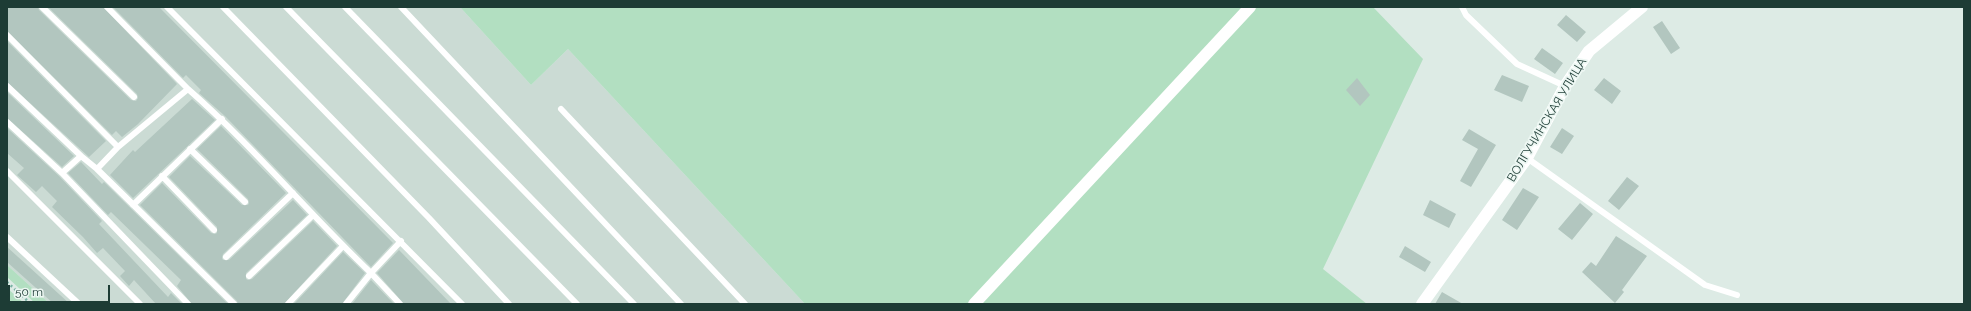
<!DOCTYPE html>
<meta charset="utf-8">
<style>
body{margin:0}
#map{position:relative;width:1971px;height:311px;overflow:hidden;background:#ddebe5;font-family:Raleway,sans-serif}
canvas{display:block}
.frame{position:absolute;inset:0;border:8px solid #1d3c35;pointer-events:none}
.scale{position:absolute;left:8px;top:285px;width:102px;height:18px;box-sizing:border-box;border:2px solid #1d3c35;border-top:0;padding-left:5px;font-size:12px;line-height:14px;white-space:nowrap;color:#1d3c35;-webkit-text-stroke:3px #edf7f3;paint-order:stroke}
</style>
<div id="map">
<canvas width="1971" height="311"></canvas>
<div class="frame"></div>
<div class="scale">50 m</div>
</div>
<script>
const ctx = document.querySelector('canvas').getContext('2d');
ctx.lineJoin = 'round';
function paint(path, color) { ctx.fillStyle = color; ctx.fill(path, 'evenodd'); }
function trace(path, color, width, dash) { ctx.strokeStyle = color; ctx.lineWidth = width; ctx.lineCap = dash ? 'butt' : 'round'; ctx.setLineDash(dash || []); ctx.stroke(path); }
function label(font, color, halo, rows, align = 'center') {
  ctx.font = font + ' Raleway,sans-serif'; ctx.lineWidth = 3.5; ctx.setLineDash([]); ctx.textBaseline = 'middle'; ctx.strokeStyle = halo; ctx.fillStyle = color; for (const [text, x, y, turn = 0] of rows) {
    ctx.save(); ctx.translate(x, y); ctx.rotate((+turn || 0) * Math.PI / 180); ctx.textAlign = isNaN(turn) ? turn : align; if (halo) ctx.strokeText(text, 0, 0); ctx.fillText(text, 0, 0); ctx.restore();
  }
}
const built = new Path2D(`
 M7,7H460L531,85L568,49L805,304H50L7,265Z`);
const green = new Path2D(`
 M460,7H1373L1423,59L1323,269L1367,304H805L568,49L531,85Z
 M7,265L50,304H36L7,277Z
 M7,288L25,304H7Z`);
const building = new Path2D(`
 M7,7H38L39,10L131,100L136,101L138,98L137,94L48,7H103L177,84L138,124L122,137L116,131L112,135L7,31Z
 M113,7H159L393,243L371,267L225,116L199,93L201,90L186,75L183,78Z
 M1566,15L1586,32L1577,42L1557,25Z
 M1662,21L1680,48L1671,54L1653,27Z
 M7,41L106,141L89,157L7,82Z
 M1542,48L1563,63L1555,74L1534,59Z
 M1502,75L1529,86L1522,102L1494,90Z
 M1357,78L1370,95L1360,106L1346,90Z
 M1604,78L1621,91L1612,104L1594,90Z
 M7,92L74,156L62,167L7,118Z
 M192,99L215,120L133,198L110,175L133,150L135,152Z
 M221,126L286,193L223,254L222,258L223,260H229L293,200L307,215L246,273V279L248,280L252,279L313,221L337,246L284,304H238L237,301L140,205L162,183L211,233L215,234L217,233V227L169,177L190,156L242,205H248L249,203L248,199L197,149Z
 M7,128L59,176L102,221L99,224L168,297L171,293L182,304H156L134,280L129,286L120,276L125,271L103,248L97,253L83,237L52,207L57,201L42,186L36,192L17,175L24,168L7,153Z
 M1562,128L1574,136L1562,154L1550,147Z
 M1469,129L1496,145L1471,187L1460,181L1478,149L1462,140Z
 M81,162L102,184L104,182L228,304H192L177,286L181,280L111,212L108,215L68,173Z
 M1627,177L1639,186L1619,210L1608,201Z
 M1523,188L1539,197L1517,230L1502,220Z
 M1430,200L1456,214L1449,228L1423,215Z
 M1580,203L1593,214L1572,240L1558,229Z
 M1616,236L1647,256L1622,290L1624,292L1615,303L1582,272L1591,262L1596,266Z
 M1405,246L1431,262L1425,272L1399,257Z
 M7,247L70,304H54L7,262Z
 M399,250L451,304H404L377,273Z
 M343,252L365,273L342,304H294Z
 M371,280L394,304H352Z
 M1442,292L1463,304H1435Z`);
const path = new Path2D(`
 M7,282L31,304`);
const service = new Path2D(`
 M42,7L134,97
 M107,7L188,89
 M167,7L462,304
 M223,7L429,218L509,304
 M286,7L577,304
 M345,7L634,304
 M401,7L681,304
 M1462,7L1466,15L1517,64L1565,86
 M7,35L118,147L188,89C253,146 308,213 371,273L401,241
 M7,86L81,156
 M561,109L745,304
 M7,122L62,173
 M118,147L97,169L81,156L62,173L188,304
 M190,149L245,202
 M1527,158L1705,285L1737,295
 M97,169L234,304
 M7,171L140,304
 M162,176L214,230
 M133,205L222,119
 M7,237L79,304
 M226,257L293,193
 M249,276L313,215
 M288,304L343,246
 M346,304L371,273L400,304`);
const minor = new Path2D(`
 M974,304L1250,7
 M1422,304L1527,158L1565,86L1589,51L1642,7`);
const streetNames = [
 ["ВОЛГУЧИНСКАЯ УЛИЦА",1547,120,-59]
];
paint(built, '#cbdbd4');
paint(green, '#b2dfc1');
paint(building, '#b2c6bf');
trace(path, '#79b3a4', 2.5, [2, 3]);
trace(service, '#fff', 6);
trace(minor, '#fff', 12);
label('12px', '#1d3c35', '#edf7f3', streetNames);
</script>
